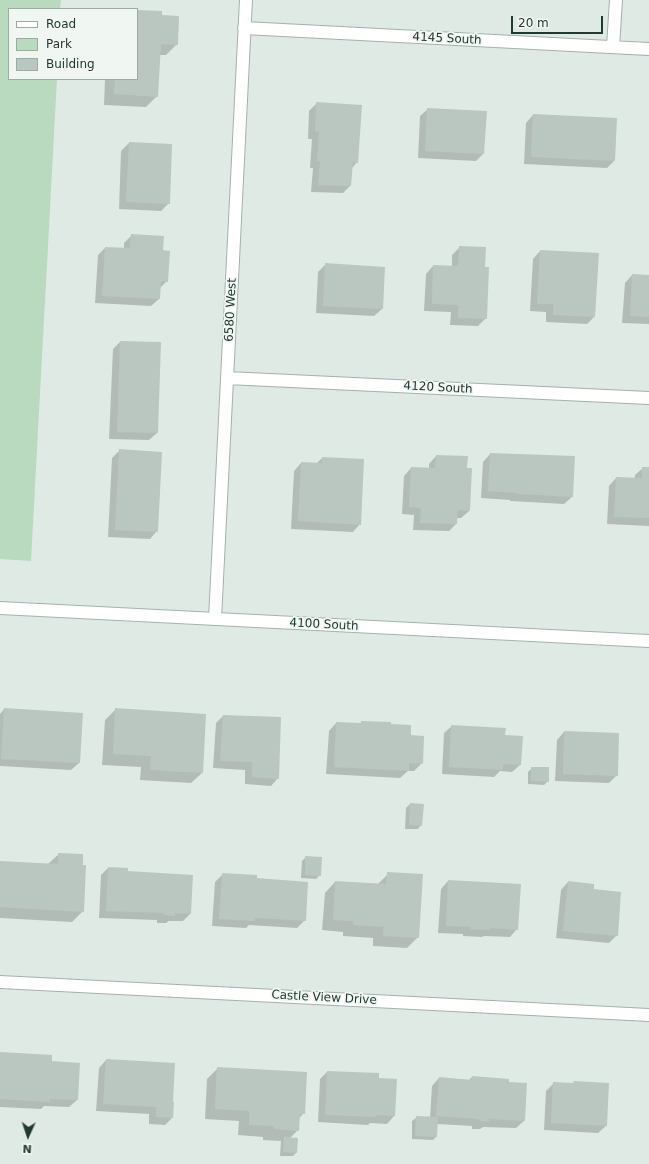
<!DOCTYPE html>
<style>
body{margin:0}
#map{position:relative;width:649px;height:1164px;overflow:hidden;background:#e0eae5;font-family:"DejaVu Sans",sans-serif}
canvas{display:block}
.legend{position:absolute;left:8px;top:8px;width:130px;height:72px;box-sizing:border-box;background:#f0f7f3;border:1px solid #9eaba5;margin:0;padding:5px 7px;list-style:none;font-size:12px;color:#223931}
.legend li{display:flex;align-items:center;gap:8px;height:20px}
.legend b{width:20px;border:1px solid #9eaba5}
.north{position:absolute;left:8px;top:1116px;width:40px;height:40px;-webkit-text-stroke:3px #f0f7f3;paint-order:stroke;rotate:183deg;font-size:11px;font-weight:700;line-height:16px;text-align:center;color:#223931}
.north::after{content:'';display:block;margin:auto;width:14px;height:18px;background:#223931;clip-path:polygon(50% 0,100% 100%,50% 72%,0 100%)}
.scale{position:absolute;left:511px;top:16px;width:92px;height:18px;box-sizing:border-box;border:2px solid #223931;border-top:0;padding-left:5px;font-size:12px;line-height:14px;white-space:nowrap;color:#223931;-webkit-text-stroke:3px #f0f7f3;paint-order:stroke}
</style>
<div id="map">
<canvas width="649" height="1164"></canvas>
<ul class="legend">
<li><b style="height:5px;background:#fff"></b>Road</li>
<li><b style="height:11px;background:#badac0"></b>Park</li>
<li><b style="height:11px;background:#b9c7c0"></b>Building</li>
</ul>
<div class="north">N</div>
<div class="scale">20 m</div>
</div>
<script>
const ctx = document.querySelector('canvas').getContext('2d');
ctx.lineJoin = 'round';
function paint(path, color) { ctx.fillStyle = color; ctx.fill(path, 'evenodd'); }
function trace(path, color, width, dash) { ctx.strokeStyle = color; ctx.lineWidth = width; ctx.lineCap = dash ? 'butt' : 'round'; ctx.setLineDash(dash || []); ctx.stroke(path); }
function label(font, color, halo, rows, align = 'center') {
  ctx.font = font + ' "DejaVu Sans",sans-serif'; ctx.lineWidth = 3.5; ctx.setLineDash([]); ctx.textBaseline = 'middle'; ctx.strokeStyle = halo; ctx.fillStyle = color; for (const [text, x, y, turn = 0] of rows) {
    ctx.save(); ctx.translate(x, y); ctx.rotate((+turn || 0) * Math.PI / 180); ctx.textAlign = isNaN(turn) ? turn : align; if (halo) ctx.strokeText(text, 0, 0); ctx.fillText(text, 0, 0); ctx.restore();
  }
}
const green = new Path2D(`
 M0,0H61L60,9H9V79H57L31,561L0,559Z`);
const shadow = new Path2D(`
 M137,11L161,16L177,44L166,55H159L157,96L146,107L104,105L105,79H137Z
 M317,103L357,162L352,168L350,186L343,193L311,192L313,168H310L312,139H308L309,111Z
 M428,109L483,154L476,161L418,158L420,116Z
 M533,115L614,161L607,168L524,164L526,123Z
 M129,143L169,203L161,211L119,209L121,151Z
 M132,235L162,251L167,281L159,289V299L151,306L95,303L98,255L105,248L124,249V243Z
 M460,247L484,268L486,318L478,326L450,325L451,312L424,311L426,274L433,266L452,267V255Z
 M540,251L594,317L587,324L546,322V312L530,311L533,259Z
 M326,264L382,309L374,316L316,313L318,272Z
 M632,275L649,276V324L622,323L625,283Z
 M120,342L157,433L149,440L109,439L113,349Z
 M120,450L157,531L150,539L108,537L112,458Z
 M490,454L572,497L564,504L510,501V500L481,498L483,462Z
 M436,456L466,469L469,511L461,518H457L456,524L449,531L413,530L414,515L402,514L404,476L411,468L429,469V464Z
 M322,458L360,524L353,532L291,529L294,471L301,463L316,464Z
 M643,468H649V526L607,524L609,486L616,478L635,479V475Z
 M4,709L79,763L71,770L0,766V714Z
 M116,709L202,773L191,783L140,780L141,767L102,765L105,720Z
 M223,716L278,778L271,786L245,784V770L213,768L216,723Z
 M362,722L390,725L409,736L422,763L414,771H408L400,778L326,774L329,731L336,723L359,724Z
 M452,726L504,736L520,765L512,772L500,771L494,777L442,774L444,733Z
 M564,732L617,775L609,783L555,781L557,740Z
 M532,768L548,781L544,785L528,784V772Z
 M410,804L421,825L418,829H405L406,808Z
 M59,854L83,911L72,922L0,918V862L48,864Z
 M306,857L320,875L316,879L301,878L302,861Z
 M108,868L126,872L190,914L183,921H169L166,923H157V920L99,918L101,875Z
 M388,874L418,937L407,948L373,946V938L343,936V932L322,930L325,893L335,882L377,885Z
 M222,875L256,879L305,920L297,928L249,925L246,928L212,926L215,882Z
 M448,881L517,929L510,937L484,936L482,937L463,936V934L438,933L441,889Z
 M568,882L593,890L617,935L609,943L556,938L561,890Z
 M0,1053L51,1062L77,1100L69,1107L44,1106L41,1109L0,1107Z
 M106,1060L172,1118L165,1125L149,1124V1114L96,1111L99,1068Z
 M218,1068L304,1113L299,1118L298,1130L290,1138L296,1153L293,1156H280L281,1141L263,1140V1137L238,1135L239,1121L205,1119L207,1079Z
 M327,1072L378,1079L396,1080L394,1116L387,1124L370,1123L368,1125L318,1122L320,1079Z
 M472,1077L524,1121L516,1128L483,1127L480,1129H472V1126L437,1124L436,1137L433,1140L412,1139V1121L416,1118H430L432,1086L439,1078L469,1080Z
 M554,1083L606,1126L598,1133L544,1130L546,1091Z`);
const building = new Path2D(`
 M137,10L162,11V15L179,16L178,45L161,44L158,97L114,94L115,79H137Z
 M316,102L362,105L358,163L353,162L351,186L318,185L320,161H317L319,132L315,131Z
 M427,108L487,111L484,154L425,151Z
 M533,114L617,118L615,161L531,157Z
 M129,142L172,144L170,204L126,202Z
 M131,234L164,236L163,250L170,251L168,282L161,281L160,299L102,296L105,247L130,248Z
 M459,246L486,247L485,267H489L487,319L458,318V305L432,304L433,265L458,266Z
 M540,250L599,253L595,317L553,315V304H537Z
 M325,263L385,267L383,309L323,306Z
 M632,274L649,275V317L630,316Z
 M120,341L161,342L158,433L117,432Z
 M119,449L162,452L158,532L115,530Z
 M490,453L575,456L573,497L517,494V493L488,491Z
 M436,455L468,456L467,468H472L470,511L458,510L457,524L420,523L421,508L409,507L411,467L435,468Z
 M322,457L364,459L361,525L298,521L301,462L322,463Z
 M642,467H649V518L614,517L616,477L642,478Z
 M4,708L83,713L80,763L1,759Z
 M115,708L206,714L203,773L150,770L151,756L113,754Z
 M223,715L281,717L279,779L252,777V762L220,761Z
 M361,721L391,722V724L411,725V735L424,736L423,764L409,763V771L334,767L336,722L361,723Z
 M451,725L506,728L505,735L523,736L521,765L503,764V770L449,767Z
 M564,731L619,733L618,776L563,774Z
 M531,767H549V782L531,781Z
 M410,803L424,804L422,826L409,825Z
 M58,853L83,854V865H86L84,912L0,907V861L58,864Z
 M305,856L322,857L321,876L305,875Z
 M108,867L128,868V871L193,875L191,914L175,913V916L164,915L165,913L106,911Z
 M387,872L423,874L419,938L383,936L384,927L353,925V921L333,920L335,881L386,884Z
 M222,873L257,875V878L308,882L306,921L255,918V921L219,919Z
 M448,880L521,884L518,930L491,928V930L470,929V927L446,926Z
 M568,881L594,884V889L621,892L618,936L563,931Z
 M0,1052L52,1055V1061L80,1063L78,1100L50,1099V1102L0,1099Z
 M106,1059L175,1063L173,1102H174L173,1118L156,1117V1107L103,1104Z
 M217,1067L307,1072L305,1114H300L299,1131L274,1129V1126L249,1125V1111L215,1109Z
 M327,1071L379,1073V1078L397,1079L395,1116L376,1115V1117L325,1115Z
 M472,1076L509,1079V1082L527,1083L525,1121L489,1119V1122L479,1121V1119L436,1116L439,1077L472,1080Z
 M574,1081L609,1083L607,1126L551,1123L553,1082L573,1083Z
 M416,1116L438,1117L437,1137L415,1136Z
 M284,1137L298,1138L297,1153L283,1152Z`);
const minor = new Path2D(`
 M244,28L649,49
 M613,47L616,0
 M227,378L649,398
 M215,619L246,0
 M0,982L649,1015`);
const secondary = new Path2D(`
 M0,608L649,641`);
const streetNames = [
 ["4145 South",447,39,3],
 ["6580 West",231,310,-87],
 ["4120 South",438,388,3],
 ["4100 South",324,625,3],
 ["Castle View Drive",324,998,3]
];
paint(green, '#badac0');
paint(shadow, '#0003');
paint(building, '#b9c7c0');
trace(minor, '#a3b1ab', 14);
trace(secondary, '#a0b5ac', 14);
trace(minor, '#fff', 12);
trace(secondary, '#fff', 12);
label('12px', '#223931', '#f0f7f3', streetNames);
</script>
